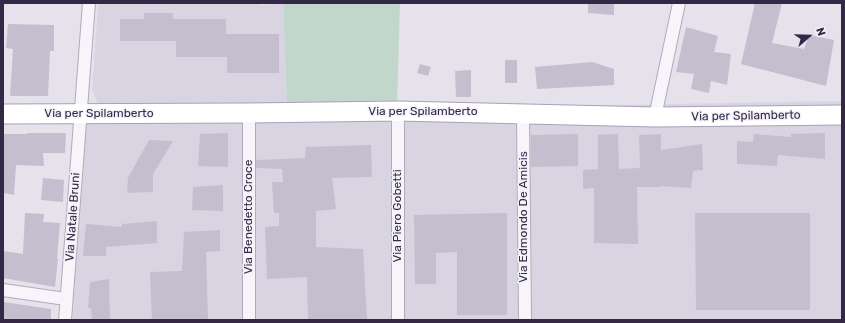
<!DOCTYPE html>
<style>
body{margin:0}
#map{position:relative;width:845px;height:323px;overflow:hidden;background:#e5e2ec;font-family:Rubik,sans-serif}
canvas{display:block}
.frame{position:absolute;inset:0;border:4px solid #332846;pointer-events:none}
.north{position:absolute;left:789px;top:16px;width:40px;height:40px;-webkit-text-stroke:3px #f4f2f9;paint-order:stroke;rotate:70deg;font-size:11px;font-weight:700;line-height:16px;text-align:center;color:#332846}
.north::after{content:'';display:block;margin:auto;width:14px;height:18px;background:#332846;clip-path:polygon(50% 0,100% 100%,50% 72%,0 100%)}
</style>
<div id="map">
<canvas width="845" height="323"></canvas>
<div class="frame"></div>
<div class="north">N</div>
</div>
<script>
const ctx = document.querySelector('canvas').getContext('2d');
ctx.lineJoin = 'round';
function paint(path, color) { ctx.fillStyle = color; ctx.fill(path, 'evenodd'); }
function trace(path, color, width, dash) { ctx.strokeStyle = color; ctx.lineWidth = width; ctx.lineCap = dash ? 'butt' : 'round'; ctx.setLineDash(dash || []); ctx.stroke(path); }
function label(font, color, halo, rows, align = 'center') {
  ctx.font = font + ' Rubik,sans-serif'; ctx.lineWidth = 3; ctx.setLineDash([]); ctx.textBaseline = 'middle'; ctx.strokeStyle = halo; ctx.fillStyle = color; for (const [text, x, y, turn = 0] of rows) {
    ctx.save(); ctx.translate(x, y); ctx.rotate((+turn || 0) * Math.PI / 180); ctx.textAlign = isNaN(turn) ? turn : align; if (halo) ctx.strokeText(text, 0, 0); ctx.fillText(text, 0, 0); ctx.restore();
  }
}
const built = new Path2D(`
 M98,3H254L263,5L283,3L287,106H101L97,102L92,90Z
 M842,101V320H73L82,114L362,111L673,104Z`);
const green = new Path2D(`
 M283,3H400L397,105L287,106Z`);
const building = new Path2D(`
 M588,3H614V15L588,13Z
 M755,3H782L772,43L804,49L809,35L834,40L826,86L741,64Z
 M144,13H173V19H226V34H279V73H227V57H176V41H120V19H144Z
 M8,24L54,25V51H50L48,96H10L13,49L6,48Z
 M686,27L718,36L714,52L731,54L727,85L711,81L709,93L691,89L694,74L676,72Z
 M505,60H517V83H505Z
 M592,62L614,69V85L537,89L535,67Z
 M420,64L431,67L428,76L417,73Z
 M471,70V97H456L455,71Z
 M27,133H66L65,153H43L44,166L16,165L14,195L3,193V134H27Z
 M228,133V167L198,166L200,134Z
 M825,133V159L778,155L777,166L737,164V141L753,142L754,134L791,137V134Z
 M578,134V166L531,167V135Z
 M618,134L619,169L640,168L639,135L661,134V150L702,144L703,170L693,171L691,188L660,186V187H637L638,244L594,243V188L583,189V170L598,169V135Z
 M149,140L173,141L153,174V192L127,193L128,178Z
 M371,145L372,177L332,178L336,209L316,211V247L363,249L367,320H308L307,277L267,279L265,227L279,226V213H274L272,182H283L282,169L256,168V160L305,158L306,147Z
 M43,178L64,180L63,202L41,200Z
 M223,185V211L192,210L193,187Z
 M25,213L44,214L43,222L60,223L57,259H58L55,287L3,278V251L23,254Z
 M507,213V315H457V252L436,253V284H415L414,215L457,214Z
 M695,213H810V310H696Z
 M157,221V243L106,247V256H83L86,224L122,227V224Z
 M220,230V251L206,252L208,320H152L150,272L182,271L184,232Z
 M109,279L110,320H92L91,308H88L90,282Z
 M3,302L51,309V320H3Z`);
const street = new Path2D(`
 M398,111V320
 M249,113V320
 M523,114L525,320
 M655,117L679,3
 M3,290L66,299
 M65,320L89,3`);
const primary = new Path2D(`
 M3,114L249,113L398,111L655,117L842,115`);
const streetNames = [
 ["Via per Spilamberto",423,112],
 ["Via per Spilamberto",99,114],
 ["Via per Spilamberto",746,116,-1],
 ["Via Piero Gobetti",398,216,-90],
 ["Via Natale Bruni",73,217,-86],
 ["Via Benedetto Croce",249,217,-90],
 ["Via Edmondo De Amicis",524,217,-90]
];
paint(built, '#d9d4e1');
paint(green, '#c2d7cc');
paint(building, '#c5becf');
trace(street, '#b0aaba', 14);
trace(primary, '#a9a0b9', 21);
trace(street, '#f7f5f9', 12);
trace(primary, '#fff', 19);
label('12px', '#332846', '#f4f2f9', streetNames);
</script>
